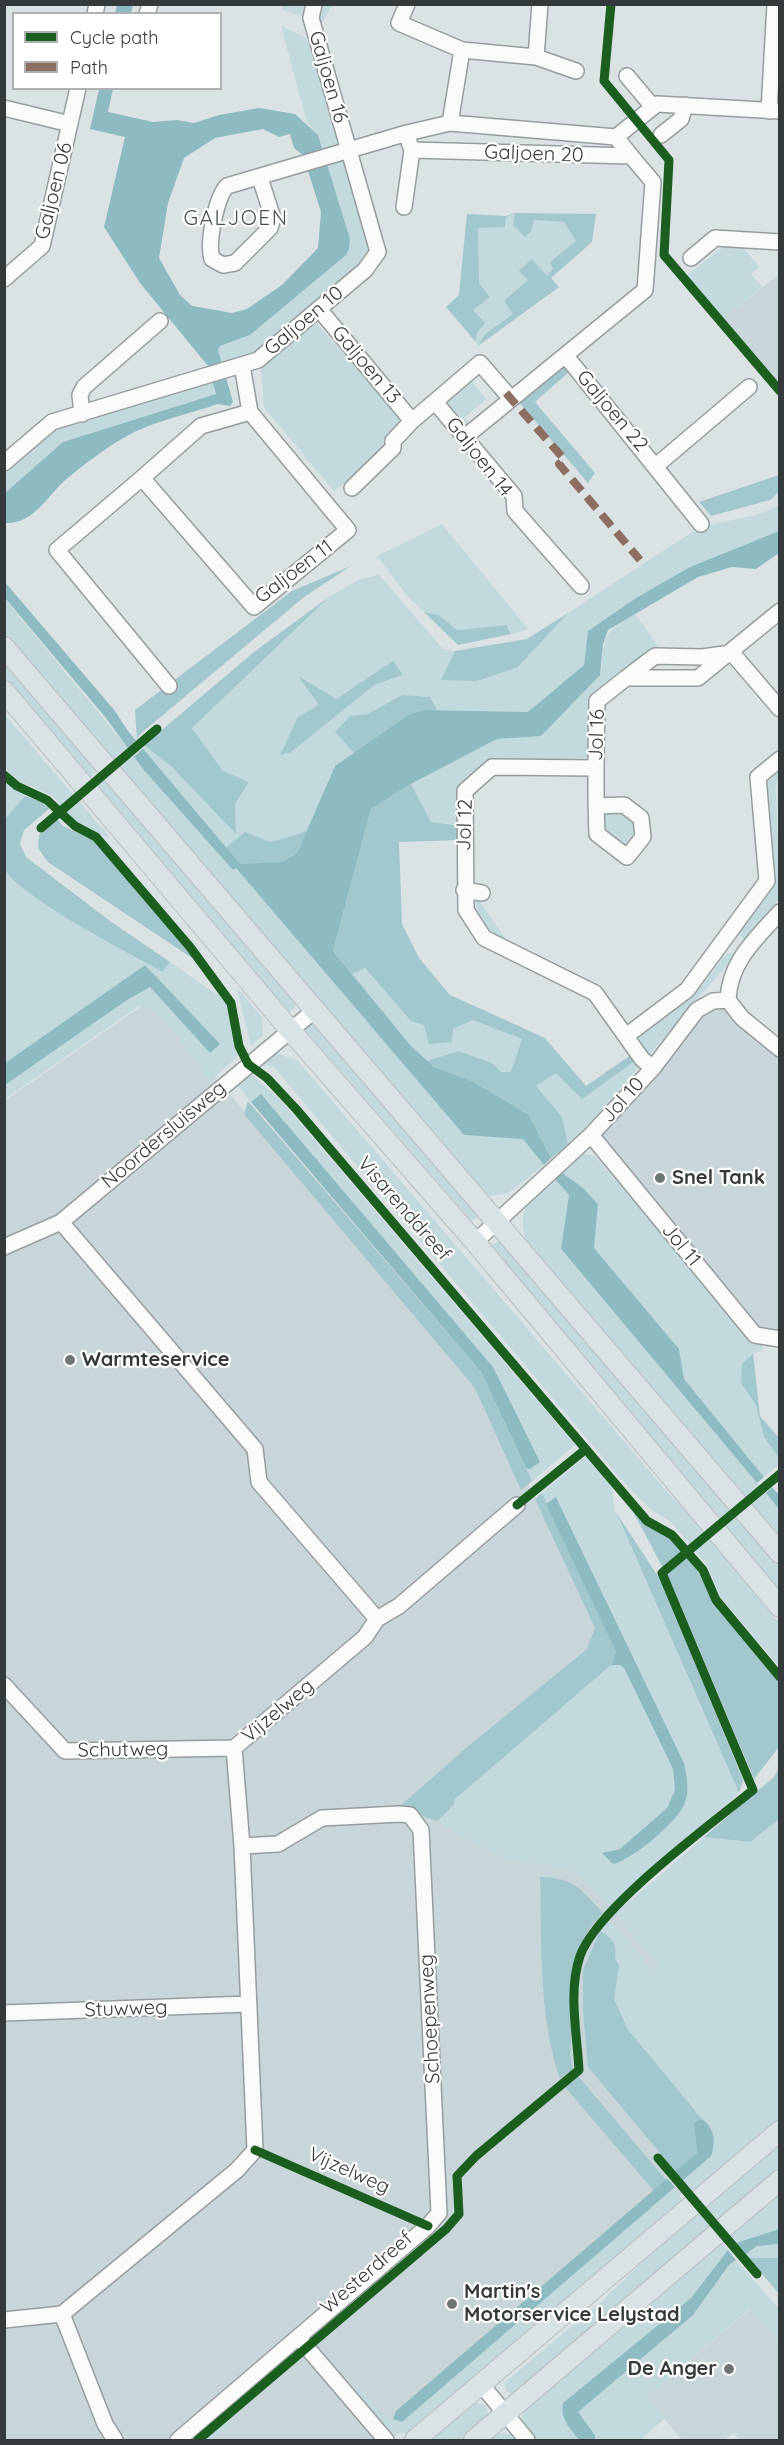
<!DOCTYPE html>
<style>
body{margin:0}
#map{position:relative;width:784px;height:2445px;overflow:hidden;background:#dae2e4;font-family:Quicksand,sans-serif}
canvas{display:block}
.frame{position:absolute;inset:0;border:6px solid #343a3b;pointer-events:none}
.legend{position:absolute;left:12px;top:12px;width:210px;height:78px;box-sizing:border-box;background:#fff;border:2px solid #aeb0b1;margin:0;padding:8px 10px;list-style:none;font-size:18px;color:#343a3b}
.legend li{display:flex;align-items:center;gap:12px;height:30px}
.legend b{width:30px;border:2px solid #aeb0b1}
</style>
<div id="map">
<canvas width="784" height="2445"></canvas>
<div class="frame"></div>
<ul class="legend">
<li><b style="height:8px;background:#1b5e20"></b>Cycle path</li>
<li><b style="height:8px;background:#8d6e63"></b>Path</li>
</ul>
</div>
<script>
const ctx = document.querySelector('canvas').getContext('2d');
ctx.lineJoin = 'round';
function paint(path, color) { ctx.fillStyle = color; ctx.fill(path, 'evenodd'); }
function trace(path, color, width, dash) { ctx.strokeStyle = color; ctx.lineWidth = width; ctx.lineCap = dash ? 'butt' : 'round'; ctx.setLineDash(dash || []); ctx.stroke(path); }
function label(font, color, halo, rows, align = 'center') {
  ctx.font = font + ' Quicksand,sans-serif'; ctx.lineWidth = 4.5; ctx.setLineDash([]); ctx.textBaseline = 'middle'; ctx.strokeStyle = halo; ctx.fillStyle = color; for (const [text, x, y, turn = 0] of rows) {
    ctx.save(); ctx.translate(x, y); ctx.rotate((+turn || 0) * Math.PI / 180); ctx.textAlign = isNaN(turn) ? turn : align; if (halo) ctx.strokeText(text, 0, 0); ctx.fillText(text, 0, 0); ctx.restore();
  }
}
const built = new Path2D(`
 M777,276L779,279V384L722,319Z
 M711,993L779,1047V1338L759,1340L590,1135Z
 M149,1001L477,1380L603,1635L583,1863L655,1939L765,2124L391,2440H5L4,1101Z
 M751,2308L779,2342V2440H740L734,2433L724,2440H682L647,2397Z`);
const green = new Path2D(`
 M283,5H332L318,30V22L282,10Z
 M281,26L307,38L371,243L364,261L254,353L221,362L218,350L220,345L250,335L346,255L349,249L350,239L318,135L307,122Z
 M515,213L531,231L533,220L564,222L577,241L550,262L553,269L547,277L520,270L529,280L513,314L485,334L478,346L475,341L473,310L490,297L479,283L478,228L505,227L506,217Z
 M732,240L738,241L759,267L751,274L762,287L722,319L685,277Z
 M315,322L405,423L383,440L388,447L334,491L264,407L261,367Z
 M468,377L486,399L464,418L471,426L468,428L444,399Z
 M213,381L216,394L63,442L5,494L4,474L57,428Z
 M779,506V531L690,567L636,598L588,631L584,665L528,712L437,710L430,697L402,695L368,714L350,716L335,732L354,753L335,766L307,831L271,842L245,832L464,1135L523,1139L544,1165L508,1193L485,1197L118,767L144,745L171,766L236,833L235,804L249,782L223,771L192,728L329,597L360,579L379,575L443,649L455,651L441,680L518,667L568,613L700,527L756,515ZM393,662L401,676L374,685L355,698L298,717L336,699Z
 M442,524L528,629L511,634L505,625L457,630L439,615L424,612L408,597L377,556Z
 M4,598L127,747L113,759L5,632Z
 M635,614L661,650L591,703V758L491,764L460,788V826L431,822L411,784L497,739L512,738L602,667C603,633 607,631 635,614Z
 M4,664L98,770L90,778L5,677Z
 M5,715L111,839L73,822L54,797L16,779L5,767Z
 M779,771L776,788L779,899L746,941L738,934L739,930L772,890L763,786Z
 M104,780L299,1003L289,1012L95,787Z
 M5,781L25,796L5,819Z
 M624,810L635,819L637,841L623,852L602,835V812Z
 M4,867L33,897L161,972L170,962L226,1001L238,1056L210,1081C194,1060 164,1010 139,1006L5,1099V1085L127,1000L150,987L210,1053L145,965L5,1063Z
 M475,895L510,945C489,930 476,922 475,895Z
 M737,952L727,965L649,1055L636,1036L702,986L726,954Z
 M364,967L411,1021L453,1029L473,1020L522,1039L512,1072H501L492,1063L458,1051L427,1061L411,1046L352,974Z
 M237,988L262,1017L263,1035L251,1045Z
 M314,1020L481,1214L472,1221L304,1029Z
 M275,1053L297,1060L669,1494C709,1534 742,1580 779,1623V1666L721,1598L708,1566L671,1522L649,1508L620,1478L274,1067L261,1064Z
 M635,1061L639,1067L581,1134L568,1145L562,1117L536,1086L555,1072L582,1099Z
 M250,1073L281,1101L575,1445L532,1481L526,1468L535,1467L493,1367L261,1094L251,1102L237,1084Z
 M581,1153L595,1156L756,1344H762L763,1350L749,1355L741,1382L756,1405L764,1437L779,1458V1464L764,1477L684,1379L679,1349L594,1248L598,1204L583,1188L561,1172Z
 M554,1178L569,1195L561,1250L779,1509V1543L527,1246C517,1206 526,1203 554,1178Z
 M501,1240L779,1568V1591L519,1284L491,1246Z
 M586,1456L612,1485L614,1508L739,1793L610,1907C596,1890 580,1870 556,1866C542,1863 529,1865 515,1861C486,1852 462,1837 437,1821L453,1806L455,1799L611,1665H620L624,1668L673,1769L675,1790L667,1808L620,1849L603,1853L631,1857C665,1827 696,1813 684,1763L557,1498L546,1504L542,1493Z
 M779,1819V2122L695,2195L683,2180L711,2156V2126L702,2119L628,2030L614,1999L619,1966L615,1959L616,1942L598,1929L608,1920L653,1970L659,1964L615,1914L704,1837L750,1842Z
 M779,2142V2167L513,2394L507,2392L504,2383L601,2302L670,2236Z
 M673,2188L684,2201L409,2433C380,2435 362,2405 345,2385L347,2380L353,2387L357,2384C368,2397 383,2421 402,2422Z
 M779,2191V2229L736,2243L728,2234Z
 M720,2241L728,2250L691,2298L563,2403L565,2421L579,2440H535L522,2424L524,2406Z
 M779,2244V2258H749L746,2254L757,2246Z
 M736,2260L779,2309V2342L750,2308L647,2397L665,2418L640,2440H595V2435L578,2412L693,2315L729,2265Z
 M380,2278H384L316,2336L315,2331Z
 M476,2403L485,2405L490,2417L463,2440H427L470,2405Z
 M227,2420L231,2424L211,2440H203Z
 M493,2433L513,2434L518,2440H484Z`);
const forest = new Path2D(`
 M515,213L596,214L592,242L551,278L559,287L478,346L485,334L513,314L504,301L528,280L519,271L532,259L547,276L553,269L550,262L576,241L564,222L534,220L531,231L525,237L513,225L515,214L506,217L505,227L478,228L479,283L490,297L473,310L485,323L477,333L475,341L446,307L459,295L467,214L506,216Z
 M562,364L569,372L535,402L595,473L588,483L518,401Z
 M779,475V492L770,500L711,516L699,502Z
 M351,566L304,597L139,735L137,739L135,710L292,591Z
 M329,597L192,728L223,771L249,782L235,804L236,834L171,766L144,745L254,652Z
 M424,612L439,615L457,630L506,625L511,634L458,645Z
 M568,613L518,667L477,681L441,680L455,651L527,639Z
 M393,661L403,675L374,685L291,752L280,755L298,717L319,705L298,676L336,699Z
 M402,695L430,697L437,710L408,715L354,753L335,732L350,716L368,714Z
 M411,784L431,822L460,826V840L399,842L402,924L419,958L450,995L545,1038L586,1086L631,1055L635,1061L582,1099L556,1073L536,1086L562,1117L568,1145L551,1158L529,1115L474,1082L434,1067L427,1061L458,1051L492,1063L501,1072H511L522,1039L473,1020L453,1029L452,1042L429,1044L424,1025L411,1021L365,968L352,974L333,951L371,809Z
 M25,796L42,802L49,809L24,830L20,844L26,857L110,921L170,962L162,972C134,955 10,893 4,866C1,852 4,834 5,819Z
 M57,819L63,826L96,841L195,960L48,862L38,848L39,835Z
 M307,831L297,853L282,862L233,865L222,851L245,832L271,842Z
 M248,1101L481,1372L532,1481L521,1490L475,1388L244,1114Z
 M753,1353L760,1416L779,1438V1458L764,1437L756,1405L741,1383L742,1364Z
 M542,1493L616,1652L611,1665L455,1799L453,1806L437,1821L398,1808L466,1748L587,1649L595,1628L535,1499Z
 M629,1504L646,1524L669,1535L700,1574L714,1603L776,1677L779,1685V1747L754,1779L672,1585Z
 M617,1514L663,1584L743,1780L739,1793Z
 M779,1767V1819L750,1842L704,1837L775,1776Z
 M540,1877C573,1877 582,1890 603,1913C569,1944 570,1990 571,2032C571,2043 569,2059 573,2069L560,2079C538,2015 542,1945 540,1877Z
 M600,1931C614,1940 617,1942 615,1959L619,1966L614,1999L628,2030L702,2119L694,2122L697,2153L676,2172L588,2067L583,2010V1970Z
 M578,2076L667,2181L654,2191L565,2087Z
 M749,2258H779V2294Z`);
const water = new Path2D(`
 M117,5H133L131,13H115Z
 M99,89H113L108,112L153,122L177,120L194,123L219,115L259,108L295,114L318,135L350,239L349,249L346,255L250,335L220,346L218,350L233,402L230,406L218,404C192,413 164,419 139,430C118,439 87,462 69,477C47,494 36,524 5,523L4,494L63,442L216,394L208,366L140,283L104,227L125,137L90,129ZM263,129L279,137L290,134L294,148L303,155L321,212L318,248L282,285L247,309L232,313L192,306L180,295L159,258L168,203L184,158L215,138Z
 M779,531V553L756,569L732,567L698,577L608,630L603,644L600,675L541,736L497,739L411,784L371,809L333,951L411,1046L434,1067L474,1082L529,1115L551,1158L544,1165L523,1139L464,1135L236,868L233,870L143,769L106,718L5,598L4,581L115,711L128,731L240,864L282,862L297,853L335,766L408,715L426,710L528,712L584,665L588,631L636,598L690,567Z
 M145,965L220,1044L210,1053L150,987L127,1000L5,1085V1063Z
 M261,1094L493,1367L540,1462L530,1469L526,1468L481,1372L251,1102Z
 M561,1172L583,1188L598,1204L594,1248L679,1349L684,1379L764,1477L757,1483L561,1249L569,1195L554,1178Z
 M772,1487L779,1495V1509L766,1493Z
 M556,1497L684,1763C687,1777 690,1791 684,1805C676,1823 632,1860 613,1864L602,1853L620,1849L667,1808L675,1790L673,1769L624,1668L620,1665H611L616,1652L546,1504Z
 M702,2119C715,2129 716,2141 711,2156L402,2422L393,2419L396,2411L697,2153L694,2122Z
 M779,2229V2244L757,2246L746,2254L736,2243Z
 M728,2250L736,2260L729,2265L693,2315L578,2412L595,2435V2440H579C570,2428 560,2419 563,2403L691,2298Z`);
const pier = new Path2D(`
 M139,738L145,747L132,758L125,750Z
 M674,2170L685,2183L677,2189L666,2177Z`);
const minor = new Path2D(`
 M407,4L399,23L462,50L536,57L540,4
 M95,14L97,4
 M147,14L150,4
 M536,57L576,71
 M627,76L653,107
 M4,108L70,124
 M769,111L775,4
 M450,123L462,50
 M661,135L681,119L685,105
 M412,150L631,156L616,137
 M260,178L273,218L270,228L235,263L223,265L212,259C207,243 216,198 227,186L407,133L450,123L616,137L657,104L780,111
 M404,207L412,150L409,142
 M691,258L715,238L780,242
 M4,279L42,246L78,88
 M319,309L412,421
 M566,356L701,524
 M242,365L250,412L348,530L254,607L142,478L201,426L250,412
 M435,402L514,496L515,511L581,586
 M82,414L80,395L84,387L160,321
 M465,437L645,290L653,182L631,156
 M4,463L52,422L258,360L365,270L378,252L311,18L314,4
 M657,465L749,387
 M142,478L57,550L169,686
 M352,488L393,448V441L412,421L480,363L506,393
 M626,678L655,656L702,657L732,653L780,709
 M595,768L492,767L465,791L466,910L484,938L595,993L642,1059L653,1068
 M596,806L624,805L641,818L643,837L627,857L597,834C595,789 596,745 597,701L626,678H698L780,611
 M464,890L482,893
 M728,1000L742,1018L780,1049
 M626,1036L687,990L767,881L758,777L780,759
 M591,1135L755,1335L780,1339
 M61,1222L255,1449L259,1482L377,1619
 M475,1242L591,1135L653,1068L697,1010L713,1001L728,1000C729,962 756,939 780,912
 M4,1247L61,1222L315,1010
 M4,1685L65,1751L234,1748
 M4,2013L248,2004
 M62,2314L105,2424L115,2440
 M4,2320L62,2314L237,2170L255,2150L242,1846L234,1748L365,1637L377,1619L399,1606L517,1505
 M298,2337L386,2440
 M481,2384L527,2440
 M178,2440L428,2226L439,2213L421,1830L410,1815L399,1814L322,1818L278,1844L242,1846`);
const major = new Path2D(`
 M4,647L780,1553
 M4,691L291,1031L475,1242L780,1607
 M415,2440L780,2131
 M474,2440L780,2180`);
const quiet = new Path2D(`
 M506,393L564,459L559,464L640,560`);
const cycleway = new Path2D(`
 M611,4L604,81L669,160L664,255L780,391
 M4,775L17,786L47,800L75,826L96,837L190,947L231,1003L239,1046L248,1064L267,1078L296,1109L647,1521L672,1535L703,1570L716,1600L780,1677
 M41,828L157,729
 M517,1505L586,1449
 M255,2150L428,2226
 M658,2158L757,2274
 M198,2440L446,2229L459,2214L457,2176L476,2156L579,2070C577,2033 568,1991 580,1956C597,1908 710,1825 753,1790L662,1573L780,1474`);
const markers = [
 [660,1178,6,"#6e7576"],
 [70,1360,6,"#6e7576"],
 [452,2304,6,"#6e7576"],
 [729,2369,6,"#6e7576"]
];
const streetNames = [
 ["Galjoen 16",328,77,74],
 ["Galjoen 20",534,154,2],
 ["Galjoen 06",54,191,-76],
 ["Galjoen 10",304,321,-40],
 ["Galjoen 13",366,365,50],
 ["Galjoen 22",612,411,50],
 ["Galjoen 14",479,457,52],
 ["Galjoen 11",294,572,-37],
 ["Jol 16",597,735,-88],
 ["Jol 12",465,825,-88],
 ["Jol 10",623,1100,-48],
 ["Noordersluisweg",164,1135,-40],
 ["Visarenddreef",404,1209,49],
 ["Jol 11",681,1245,51],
 ["Vijzelweg",278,1711,-40],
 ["Schutweg",123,1750,-1],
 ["Stuwweg",126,2009,-2],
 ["Schoepenweg",430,2019,-93],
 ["Vijzelweg",349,2171,24],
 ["Westerdreef",367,2273,-41]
];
const poiNames = [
 ["Snel Tank",672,1178],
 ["Warmteservice",82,1360],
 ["Martin's",464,2292],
 ["Motorservice Lelystad",464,2315],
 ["De Anger",717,2369,"right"]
];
const neighbourhoodNames = [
 ["GALJOEN",236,219]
];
paint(built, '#c8d6d9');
paint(green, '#c2d9de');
paint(forest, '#a2c7cd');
paint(water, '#8ebbc2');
paint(pier, '#dae2e4');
trace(minor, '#979d9e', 18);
trace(major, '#babebf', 22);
trace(minor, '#f9fbfb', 15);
trace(major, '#d9e2e4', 20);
trace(quiet, '#8d6e63', 8, [15, 8]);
trace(cycleway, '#1b5e20', 9);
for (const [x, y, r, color] of markers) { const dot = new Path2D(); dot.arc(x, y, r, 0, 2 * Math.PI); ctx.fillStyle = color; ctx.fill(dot); trace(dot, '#fff', 2); }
label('20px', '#343a3b', '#fff', streetNames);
label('bold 20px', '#343a3b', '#fff', poiNames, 'left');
ctx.letterSpacing = '1.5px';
label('21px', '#455052', '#fff', neighbourhoodNames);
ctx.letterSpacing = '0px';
</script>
